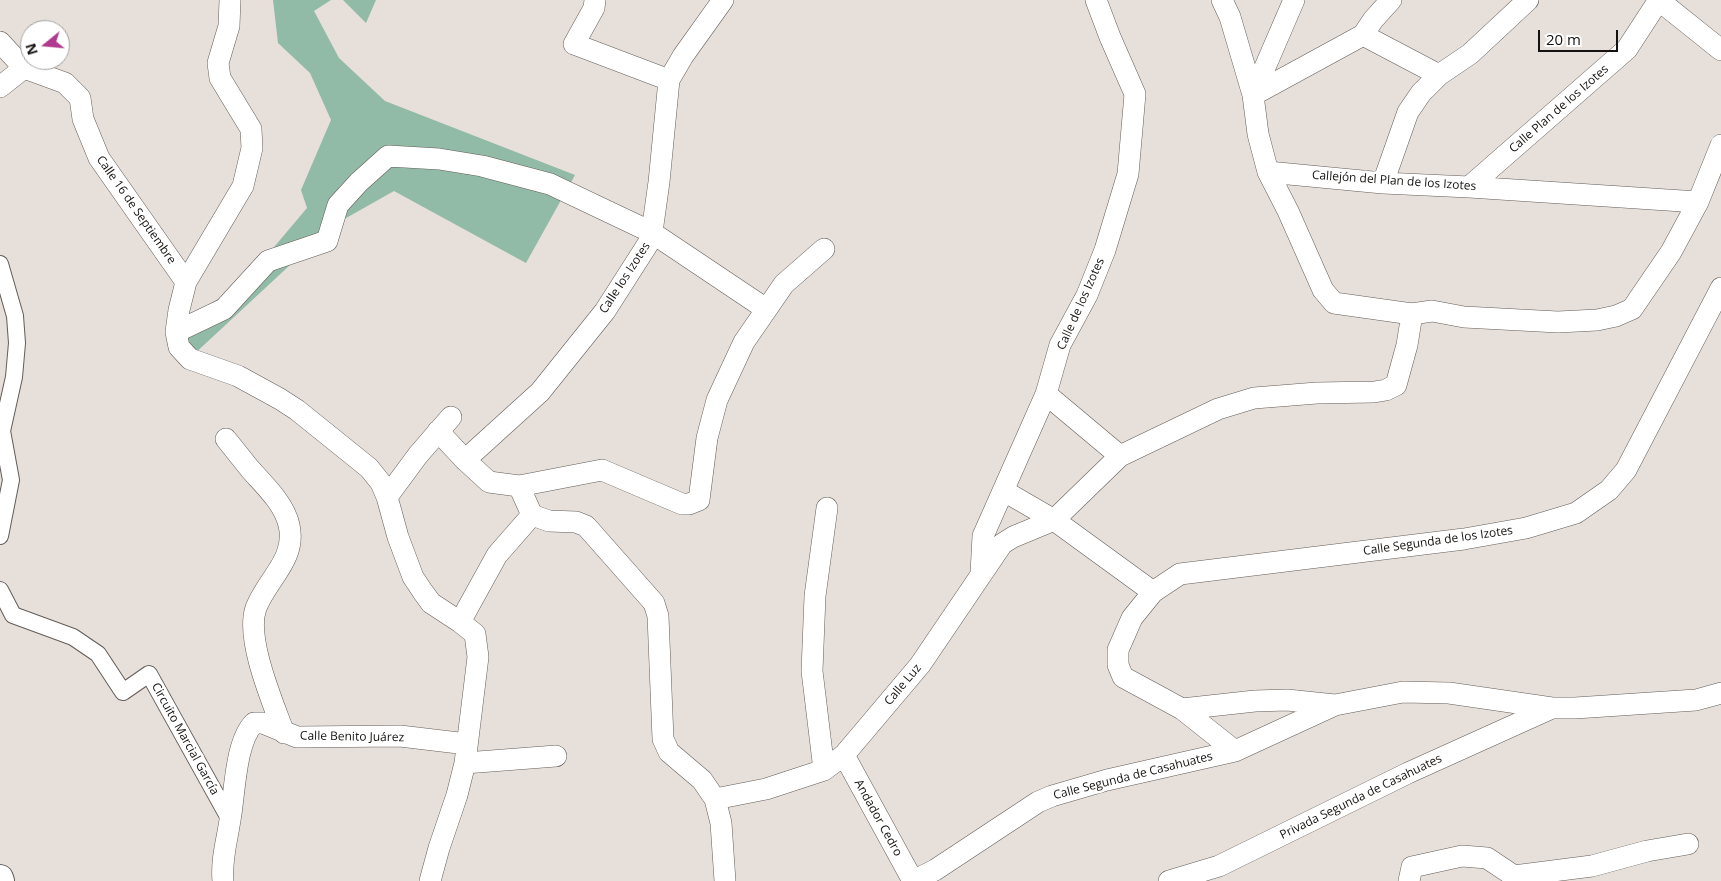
<!DOCTYPE html>
<meta charset="utf-8">
<style>
body{margin:0}
#map{position:relative;width:1721px;height:881px;overflow:hidden;background:#e6dfda;font-family:"Open Sans",sans-serif}
canvas{display:block}
.north{position:absolute;left:20px;top:20px;width:50px;height:50px;box-sizing:border-box;background:#fff;border:1px solid #a1a1a0;border-radius:50%;rotate:253deg;font-size:14px;font-weight:700;line-height:20px;text-align:center;color:#151311}
.north::after{content:'';display:block;margin:auto;width:18px;height:22px;background:#b13a8f;clip-path:polygon(50% 0,100% 100%,50% 72%,0 100%)}
.scale{position:absolute;left:1538px;top:30px;width:80px;height:22px;box-sizing:border-box;border:2px solid #151311;border-top:0;padding-left:6px;font-size:15px;line-height:18px;white-space:nowrap;color:#151311;-webkit-text-stroke:4px #fff;paint-order:stroke}
</style>
<div id="map">
<canvas width="1721" height="881"></canvas>
<div class="north">N</div>
<div class="scale">20 m</div>
</div>
<script>
const ctx = document.querySelector('canvas').getContext('2d');
ctx.lineJoin = 'round';
function paint(path, color) { ctx.fillStyle = color; ctx.fill(path, 'evenodd'); }
function trace(path, color, width, dash) { ctx.strokeStyle = color; ctx.lineWidth = width; ctx.lineCap = dash ? 'butt' : 'round'; ctx.setLineDash(dash || []); ctx.stroke(path); }
function label(font, color, halo, rows, align = 'center') {
  ctx.font = font + ' "Open Sans",sans-serif'; ctx.lineWidth = 5; ctx.setLineDash([]); ctx.textBaseline = 'middle'; ctx.strokeStyle = halo; ctx.fillStyle = color; for (const [text, x, y, turn = 0] of rows) {
    ctx.save(); ctx.translate(x, y); ctx.rotate((+turn || 0) * Math.PI / 180); ctx.textAlign = isNaN(turn) ? turn : align; if (halo) ctx.strokeText(text, 0, 0); ctx.fillText(text, 0, 0); ctx.restore();
  }
}
const forest = new Path2D(`
 M273,0H331L314,11L339,58L385,101L575,175L526,263L394,191L332,226L191,357L183,334L187,317L242,285L307,208L301,190L331,120L310,73L278,43Z
 M343,0H376L366,23Z`);
const pedestrian = new Path2D(`
 M0,264L15,316L17,343L14,377L2,431L11,480L0,536
 M0,590L13,615L73,637L98,654L123,692L149,674L230,820`);
const minor = new Path2D(`
 M230,0L229,26L218,63L220,78L251,129L252,148L243,186L186,282L179,310L176,332L179,347L190,359L238,376L280,399L297,410L369,468L381,483L387,497L398,537L413,577L423,592L431,603L460,622L475,634L478,657L465,763L457,795L439,848L430,881
 M595,0L594,8L574,44L669,80
 M1222,0L1230,17L1253,95L1258,134L1268,172L1288,211L1323,290L1334,303L1412,314L1432,311L1464,317L1558,322L1597,320L1616,316L1632,309L1671,252L1698,202L1721,145
 M1363,35L1439,75
 M0,42L24,68L65,83L80,98L83,119L99,158L186,282
 M0,87L24,68
 M1253,95L1363,35L1373,20L1391,0
 M1253,95L1294,0
 M1268,172L1383,183L1469,187L1698,202
 M1383,183L1408,112L1421,93L1439,75L1470,54L1528,0
 M1469,187L1627,49L1655,6L1661,2L1721,50
 M176,332L224,309L268,261L327,241L338,205L359,182L388,156L439,159L482,166L550,184L651,232L766,309
 M1046,394L1120,456
 M438,431L465,460L489,482L519,486L532,515L549,521L576,522L586,526L654,603L658,616L663,739L669,752L702,780L715,799L721,823L725,881
 M226,439C234,449 242,459 250,469C264,485 284,503 289,525C297,559 267,579 256,608C245,638 273,703 284,733
 M465,460L540,392L605,311L651,239L659,182L669,80L683,56L723,0
 M519,486L602,470L682,504H689L699,500L707,438L717,400L744,342L784,284L824,249
 M1004,491L1054,520L1153,592
 M387,497L418,455L451,417
 M981,573L983,536L1046,394L1060,345L1087,295L1105,250L1128,174L1135,94L1110,37L1096,0
 M460,622L497,555L532,515
 M1182,709L1255,701L1287,700L1335,705L1403,692L1449,693L1552,708H1575L1696,700L1721,693
 M1235,751L1182,709L1123,677L1118,665V650L1132,618L1153,592L1180,574L1464,539L1526,528L1576,513L1609,490L1626,470L1721,288
 M844,755L913,881
 M465,763L556,756
 M824,770L812,671L815,596L827,508
 M715,799L766,789L824,770L844,755L920,665L1002,544L1013,537L1054,520L1120,456L1218,409L1254,398L1317,393L1374,392L1386,390L1396,385L1407,345L1412,314
 M1514,876L1592,866L1647,851L1688,844
 M223,881C221,859 227,841 230,820C235,793 235,742 254,723H263L297,737L400,736L467,744
 M913,881L935,870L1038,802L1052,796L1107,780L1235,751L1335,705
 M1169,881L1219,866L1408,773L1552,708
 M1409,881L1412,867L1462,856L1487,858L1514,876L1516,881`);
const tertiary = new Path2D(`
 M0,878L1,881`);
const streetNames = [
 ["Calle Plan de los Izotes",1559,109,-41],
 ["Callejón del Plan de los Izotes",1394,181,4],
 ["Calle 16 de Septiembre",136,210,55],
 ["Calle los Izotes",625,278,-57],
 ["Calle de los Izotes",1081,304,-66],
 ["Calle Segunda de los Izotes",1438,541,-8],
 ["Calle Luz",903,685,-50],
 ["Calle Benito Juárez",352,737,1],
 ["Circuito Marcial García",185,739,61],
 ["Calle Segunda de Casahuates",1133,776,-14],
 ["Privada Segunda de Casahuates",1361,797,-26],
 ["Andador Cedro",878,818,61]
];
paint(forest, '#92bba7');
trace(pedestrian, '#635d59', 18);
trace(minor, '#635d59', 22);
trace(tertiary, '#635d59', 28);
trace(pedestrian, '#fff', 16);
trace(minor, '#fff', 21);
trace(tertiary, '#fff', 26);
label('12px', '#151311', '#fff', streetNames);
</script>
